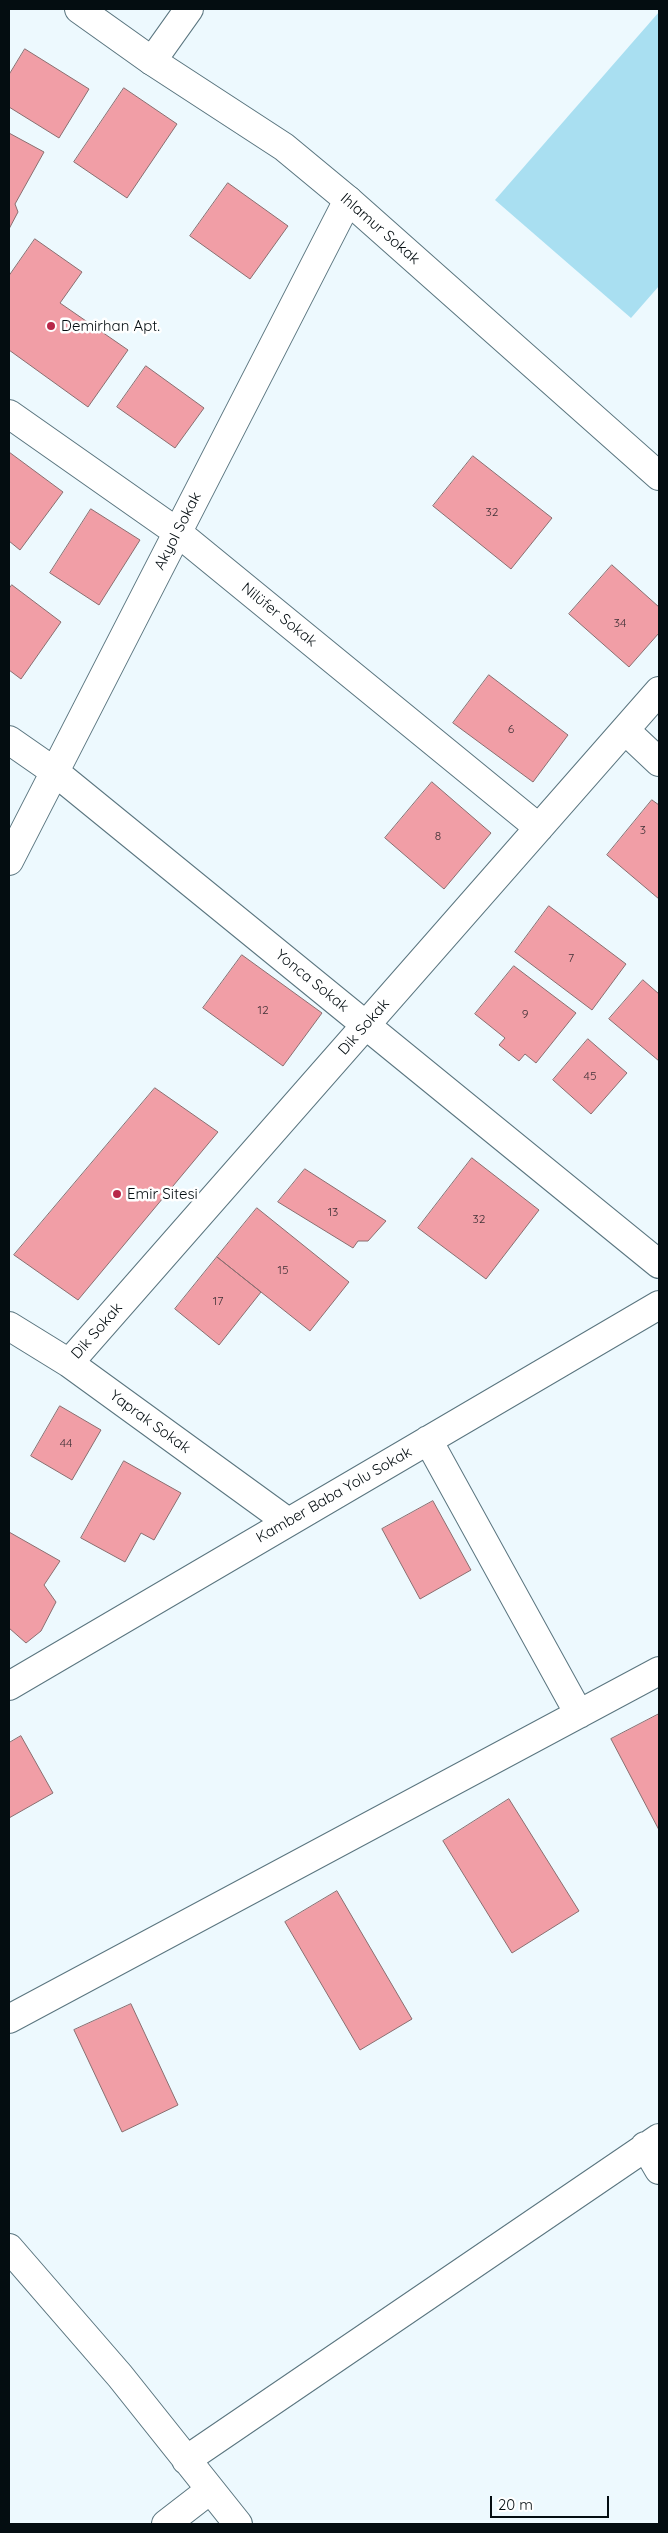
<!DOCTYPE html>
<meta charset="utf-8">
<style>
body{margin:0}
#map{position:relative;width:668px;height:2533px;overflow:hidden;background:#edf9fe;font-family:Quicksand,sans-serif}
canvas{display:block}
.frame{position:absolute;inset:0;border:10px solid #040d11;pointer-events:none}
.scale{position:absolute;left:490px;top:2496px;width:119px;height:22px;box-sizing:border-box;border:2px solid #040d11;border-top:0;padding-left:6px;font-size:15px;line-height:18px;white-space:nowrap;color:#040d11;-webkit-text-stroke:4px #fff;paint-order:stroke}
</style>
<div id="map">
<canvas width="668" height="2533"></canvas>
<div class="frame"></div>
<div class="scale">20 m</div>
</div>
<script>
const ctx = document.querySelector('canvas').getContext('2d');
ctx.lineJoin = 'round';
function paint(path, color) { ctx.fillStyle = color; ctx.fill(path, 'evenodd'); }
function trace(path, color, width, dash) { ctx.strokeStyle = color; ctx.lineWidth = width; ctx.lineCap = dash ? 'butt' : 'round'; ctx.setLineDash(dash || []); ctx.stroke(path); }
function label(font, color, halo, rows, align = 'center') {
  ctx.font = font + ' Quicksand,sans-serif'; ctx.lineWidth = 5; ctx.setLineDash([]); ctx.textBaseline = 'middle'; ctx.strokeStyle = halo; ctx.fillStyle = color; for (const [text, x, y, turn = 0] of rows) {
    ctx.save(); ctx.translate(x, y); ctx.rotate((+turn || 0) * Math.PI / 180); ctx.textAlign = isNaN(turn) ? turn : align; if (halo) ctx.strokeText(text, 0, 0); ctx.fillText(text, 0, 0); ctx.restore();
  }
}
const green = new Path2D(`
 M659,12V286L631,318L495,200Z`);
const building = new Path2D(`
 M25,49L89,89L59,138L9,107V75Z
 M124,88L177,124L127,198L74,162Z
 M9,133L44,152L15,204L18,212L9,229Z
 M228,183L288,226L250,279L190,236Z
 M35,239L82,272L60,303L128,350L88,407L9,350V276Z
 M146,366L204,408L175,448L117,407Z
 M9,452L63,492L20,550L9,541Z
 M473,456L552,518L511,569L433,506Z
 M91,509L140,540L99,605L50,573Z
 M612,565L659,607V633L629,667L569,614Z
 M12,585L61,622L21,679L9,670V589Z
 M489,675L568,735L533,782L453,723Z
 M432,782L491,833L444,889L385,838Z
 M652,800L659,805V899L607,855Z
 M549,906L626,964L592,1010L515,952Z
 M242,955L322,1013L283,1066L203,1008Z
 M514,966L576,1013L536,1063L525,1054L519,1061L499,1045L505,1038L475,1014Z
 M643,980L659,994V1061L609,1019Z
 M588,1039L627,1073L591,1114L553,1080Z
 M155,1088L218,1132L78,1300L14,1255Z
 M472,1158L539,1210L486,1279L418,1228Z
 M305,1169L386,1221L368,1241H358L353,1248L278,1202Z
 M257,1208L349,1282L310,1331L217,1257Z
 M217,1257L261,1292L219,1345L175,1309Z
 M60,1406L101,1430L72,1480L31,1456Z
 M124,1461L181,1493L154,1540L141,1533L125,1562L81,1538Z
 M433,1501L471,1570L420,1599L382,1529Z
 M9,1532L60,1561L44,1585L56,1602L41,1631L26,1643L9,1628Z
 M659,1714V1830L611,1739Z
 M21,1736L53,1793L9,1818V1743Z
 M509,1799L579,1911L512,1953L443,1841Z
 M337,1891L412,2019L360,2050L285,1922Z
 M131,2004L178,2105L122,2132L74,2030Z`);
const minor = new Path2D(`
 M152,61L189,9
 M9,414L177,532L539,828
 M625,730L659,762
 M9,740L55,772L659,1264
 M9,861L348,200
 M9,1326L69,1363L288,1522
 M69,1363L659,691
 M428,1440L579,1714
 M9,1686L659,1305
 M9,2019L659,1671
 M645,2146L659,2170
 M9,2248L120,2376L238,2524
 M186,2460L659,2138
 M166,2524L210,2490`);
const tertiary = new Path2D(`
 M79,9L152,61L284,147L348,200L659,476`);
const markers = [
 [51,326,5,"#b82749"],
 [117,1194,5,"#b82749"]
];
const numberNames = [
 ["32",492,512],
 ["34",620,623],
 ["6",511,729],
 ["3",643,830],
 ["8",438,836],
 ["7",571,958],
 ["12",263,1010],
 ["9",525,1014],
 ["45",590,1076],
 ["13",333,1212],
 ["32",479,1219],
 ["15",283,1270],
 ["17",218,1301],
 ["44",66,1443]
];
const streetNames = [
 ["Ihlamur Sokak",380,229,41],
 ["Akyol Sokak",178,531,-63],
 ["Nilüfer Sokak",279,615,39],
 ["Yonca Sokak",312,981,39],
 ["Dik Sokak",364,1027,-49],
 ["Dik Sokak",97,1331,-49],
 ["Yaprak Sokak",150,1422,36],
 ["Kamber Baba Yolu Sokak",334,1495,-30]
];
const poiNames = [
 ["Demirhan Apt.",61,326],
 ["Emir Sitesi",127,1194]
];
paint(green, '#a9dff1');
paint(building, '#f19ea6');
trace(building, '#8a6e70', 1);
trace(minor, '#5a757f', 30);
trace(tertiary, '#5a757f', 30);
trace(minor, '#fff', 28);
trace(tertiary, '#fff', 28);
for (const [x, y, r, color] of markers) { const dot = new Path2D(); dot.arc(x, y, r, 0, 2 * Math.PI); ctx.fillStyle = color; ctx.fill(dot); trace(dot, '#fff', 2); }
label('12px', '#3f3136', null, numberNames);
label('15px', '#040d11', '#fff', streetNames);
label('15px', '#040d11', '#fff', poiNames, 'left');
</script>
